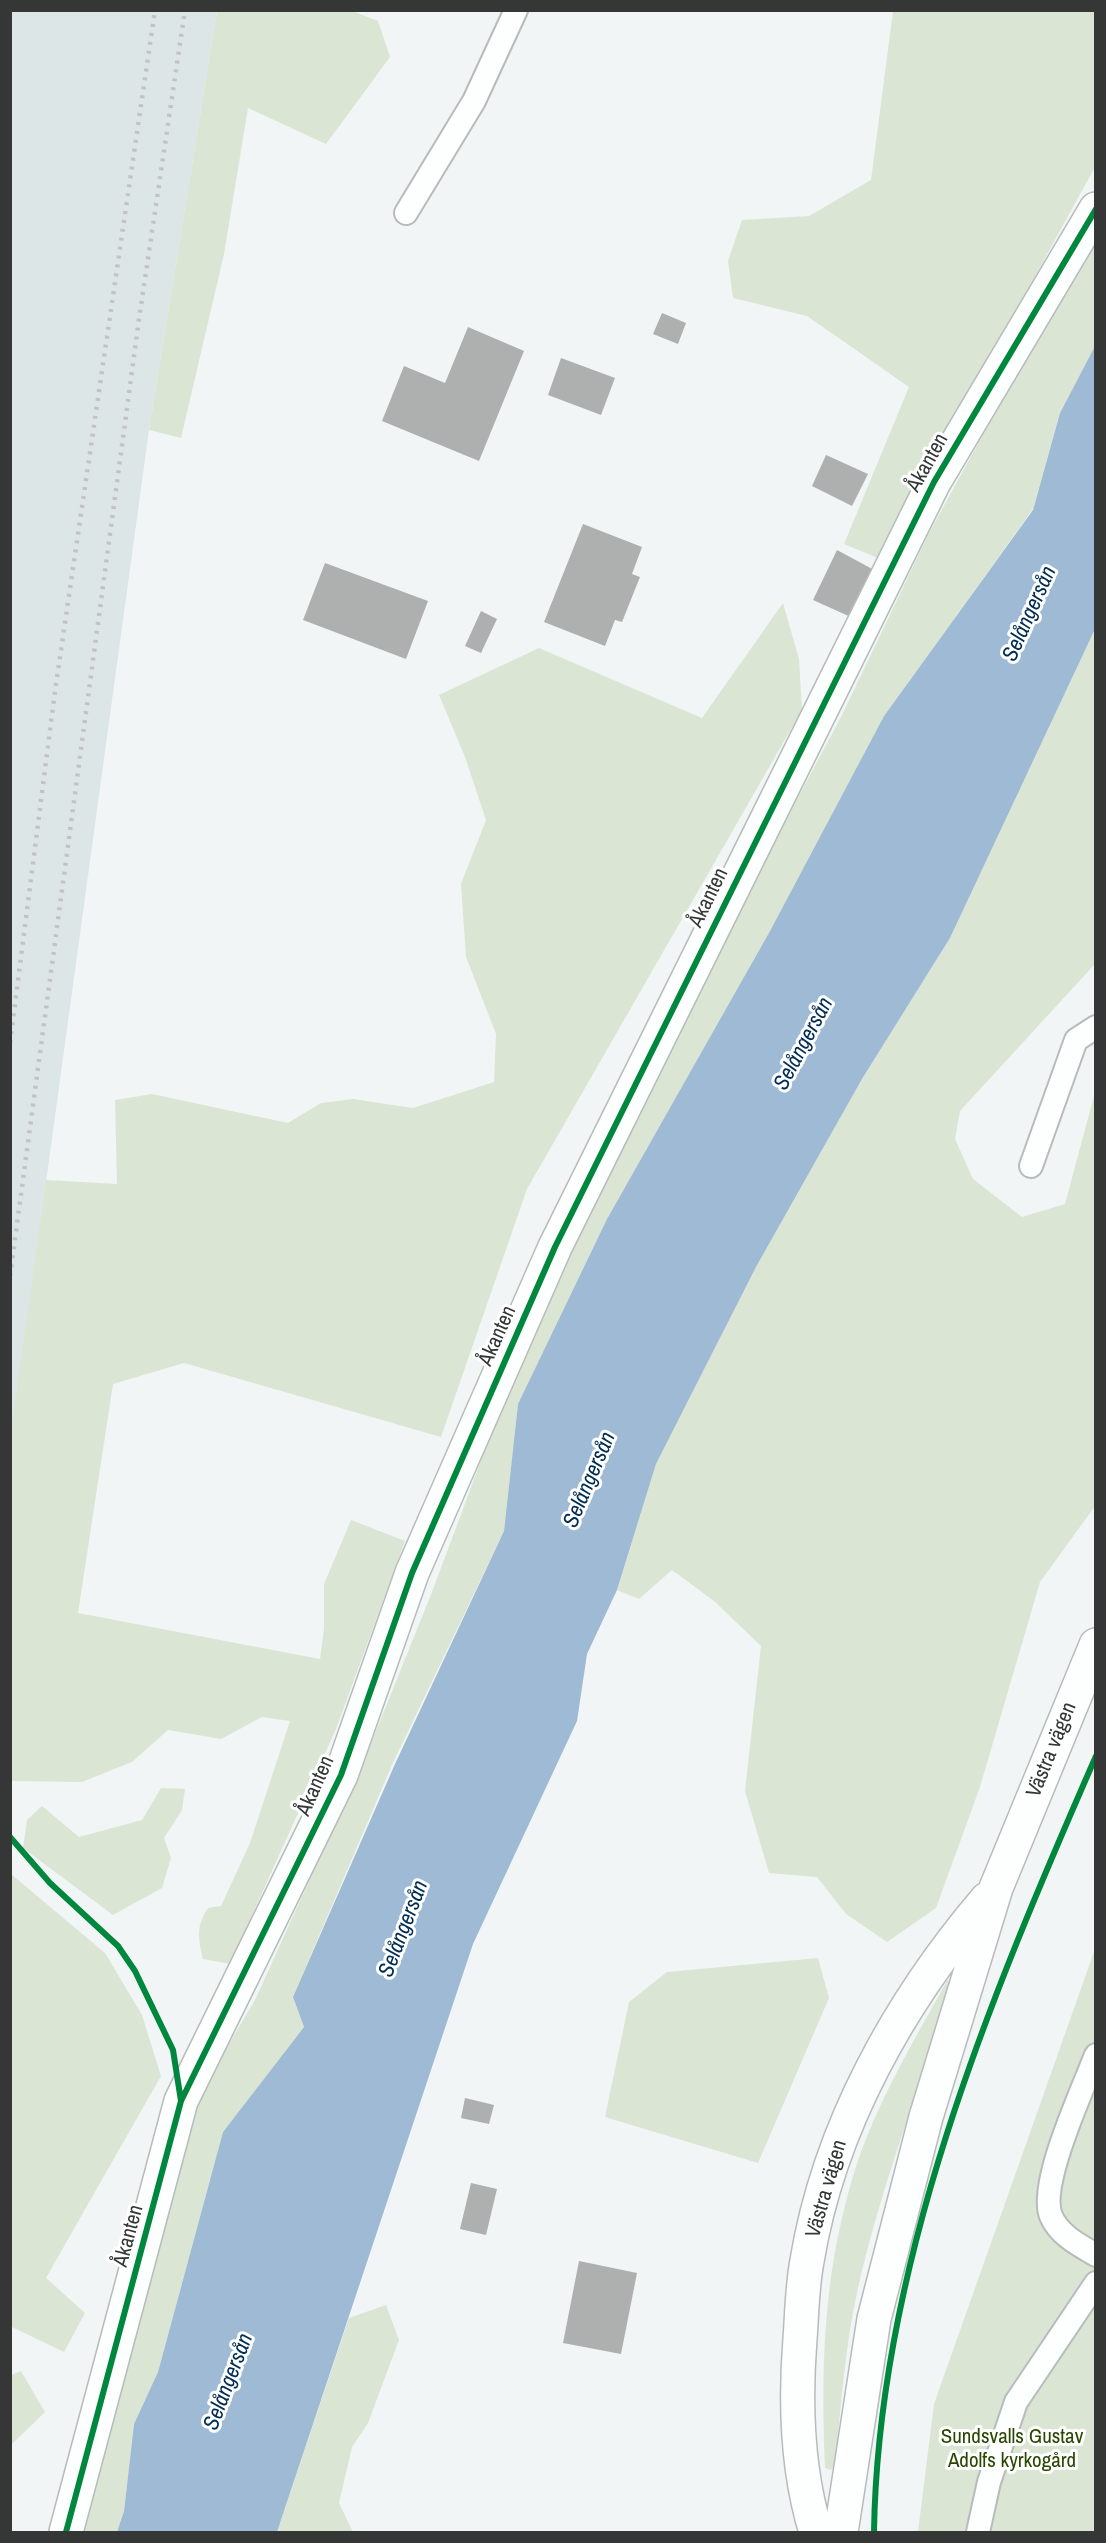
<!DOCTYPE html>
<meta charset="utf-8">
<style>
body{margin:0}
#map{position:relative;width:1106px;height:2543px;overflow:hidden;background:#f1f5f5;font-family:"Archivo Narrow",sans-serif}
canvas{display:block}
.frame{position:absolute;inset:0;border:12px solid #353737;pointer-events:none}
</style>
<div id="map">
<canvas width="1106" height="2543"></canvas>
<div class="frame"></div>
</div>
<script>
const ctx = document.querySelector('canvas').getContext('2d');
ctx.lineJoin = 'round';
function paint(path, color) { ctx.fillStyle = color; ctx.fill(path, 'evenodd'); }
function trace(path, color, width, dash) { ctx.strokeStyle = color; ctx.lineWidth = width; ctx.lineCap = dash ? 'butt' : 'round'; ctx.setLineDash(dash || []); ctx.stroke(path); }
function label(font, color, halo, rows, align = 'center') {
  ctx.font = font + ' "Archivo Narrow",sans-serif'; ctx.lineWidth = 6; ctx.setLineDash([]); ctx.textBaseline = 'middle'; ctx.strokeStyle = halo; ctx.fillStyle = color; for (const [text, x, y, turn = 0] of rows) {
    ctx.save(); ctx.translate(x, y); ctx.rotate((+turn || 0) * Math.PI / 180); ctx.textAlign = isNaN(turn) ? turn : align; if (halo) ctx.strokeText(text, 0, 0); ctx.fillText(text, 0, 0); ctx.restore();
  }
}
const built = new Path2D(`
 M11,11H217L149,430L11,1438Z`);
const green = new Path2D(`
 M217,11H352L378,21L390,57L326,144L248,108L224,254L181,438L149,430Z
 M893,11H1095V167L880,559L844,544L909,387L807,316L733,298L728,261L742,220L809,216L871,180Z
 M1095,230V346L1060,413L1033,509L884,716L770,931L607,1219L518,1404L504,1531L392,1765L293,1997L304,2027L223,2132L158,2372L134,2424L124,2511L117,2532H75L191,2109L256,1998L370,1746L432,1592L530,1329L741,904L841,717L929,533Z
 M783,603L799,659L802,710L527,1189L441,1437L184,1363L113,1384L78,1613L320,1659L324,1629V1584L351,1520L405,1541L336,1729L230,1964L203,1959C198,1938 196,1926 208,1908L221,1906L250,1843L290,1721L262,1717L221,1739L168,1730L132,1762L82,1782L11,1781L10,1438L46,1180L117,1184L115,1100L152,1094L288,1123L321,1103L353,1099L413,1108L494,1082L496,1034L466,957L461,884L486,820L465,757L439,695L539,648L702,718Z
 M1095,629V964L960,1111L955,1139L973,1179L1022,1217L1065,1204L1095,1092V1506L1040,1582L980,1787L936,1908L887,1942L846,1914L817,1877L769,1873L745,1791L761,1646L714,1601L672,1570L639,1599L617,1590L656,1464L756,1267L862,1079L950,938Z
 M161,1788L185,1789L182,1810L164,1838L171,1858L162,1888L113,1915L23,1848L27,1820L42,1806L79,1837L142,1820Z
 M11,1874L105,1953L142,2015L161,2076L46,2278L85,2313L64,2352L12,2327L11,2330Z
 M1095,1949V2532H918L934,2404Z
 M818,1958L829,1998L758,2163L605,2117L629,2002L667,1972Z
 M954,1979C922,2082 882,2182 858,2288C845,2346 841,2406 835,2465L831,2470L825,2468C821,2367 823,2281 851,2183C871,2112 912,2044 947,1981Z
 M386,2305L399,2340L368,2423L352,2447L339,2503L353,2532H277L349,2318Z
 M21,2371L45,2412L11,2445V2375Z`);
const water = new Path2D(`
 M1095,346V629L950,938L862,1079L756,1267L656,1464L617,1590L587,1654L577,1721L473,1944L277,2532H117L124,2511L134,2424L158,2372L223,2132L304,2027L293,1997L395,1764L504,1531L518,1404L607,1219L770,931L884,716L1033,510L1060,413Z`);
const building = new Path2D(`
 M662,313L686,323L678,344L653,334Z
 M468,327L524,351L479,461L382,421L404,366L445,383Z
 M561,358L615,378L601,415L548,395Z
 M826,455L868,474L852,506L812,486Z
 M583,524L642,547L632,574L640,577L622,622L615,620L605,646L544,622Z
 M837,550L876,571L853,618L813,600Z
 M325,563L428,601L406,659L303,620Z
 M481,611L497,619L481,653L465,646Z
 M465,2098L494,2105L489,2124L461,2118Z
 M471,2183L497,2189L486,2235L460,2229Z
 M579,2261L637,2273L621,2354L563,2343Z`);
const service = new Path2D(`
 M406,213L474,101L516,10
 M1031,1166L1076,1040L1096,1027
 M1096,2055C1083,2089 1038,2185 1051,2216C1059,2235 1079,2245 1096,2255
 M978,2532L989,2482L1016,2402L1096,2283`);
const minor = new Path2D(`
 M66,2532L181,2101L341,1775L412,1573L555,1247L934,482L1096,209`);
const tertiary = new Path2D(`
 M816,2532C797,2471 795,2402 800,2339C802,2313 802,2287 807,2261C829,2127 900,2001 987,1899
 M841,2532L874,2319L926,2117L996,1888L1096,1645`);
const rail = new Path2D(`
 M10,1043L55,691L155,10
 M10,1276L139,319L185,10`);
const cycleway = new Path2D(`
 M10,1837L50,1883L118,1946L135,1971L173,2050L181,2101
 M66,2532L181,2101L341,1775L412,1573L555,1247L934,482L1096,209
 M874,2532C878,2264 990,1998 1096,1756`);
const streetNames = [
 ["Åkanten",928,463,-61],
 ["Åkanten",709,898,-64],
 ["Åkanten",498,1336,-66],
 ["Västra vägen",1052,1750,-68],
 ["Åkanten",316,1786,-66],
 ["Västra vägen",827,2189,-74],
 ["Åkanten",129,2236,-75]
];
const parkNames = [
 ["Sundsvalls Gustav",1012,2437],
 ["Adolfs kyrkogård",1012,2461]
];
const waterNames = [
 ["Selångersån",1030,614,-66],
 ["Selångersån",804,1044,-62],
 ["Selångersån",590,1480,-67],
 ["Selångersån",404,1929,-69],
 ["Selångersån",229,2382,-69]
];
paint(built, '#dce6e6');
paint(green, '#dae6d3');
paint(water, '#9ebad4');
paint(building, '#adb0af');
trace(service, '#b8bbbb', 26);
trace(minor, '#b8bbbb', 36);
trace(tertiary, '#b8bbbb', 36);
trace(service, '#fdfefe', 22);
trace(minor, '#fdfefe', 33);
trace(tertiary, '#fdfefe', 33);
trace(rail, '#c2c4c4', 4.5, [3, 6]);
trace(cycleway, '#00873e', 6);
label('21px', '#353737', '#fff', streetNames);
label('21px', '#294700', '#fff', parkNames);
label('italic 22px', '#002d51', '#fff', waterNames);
</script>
